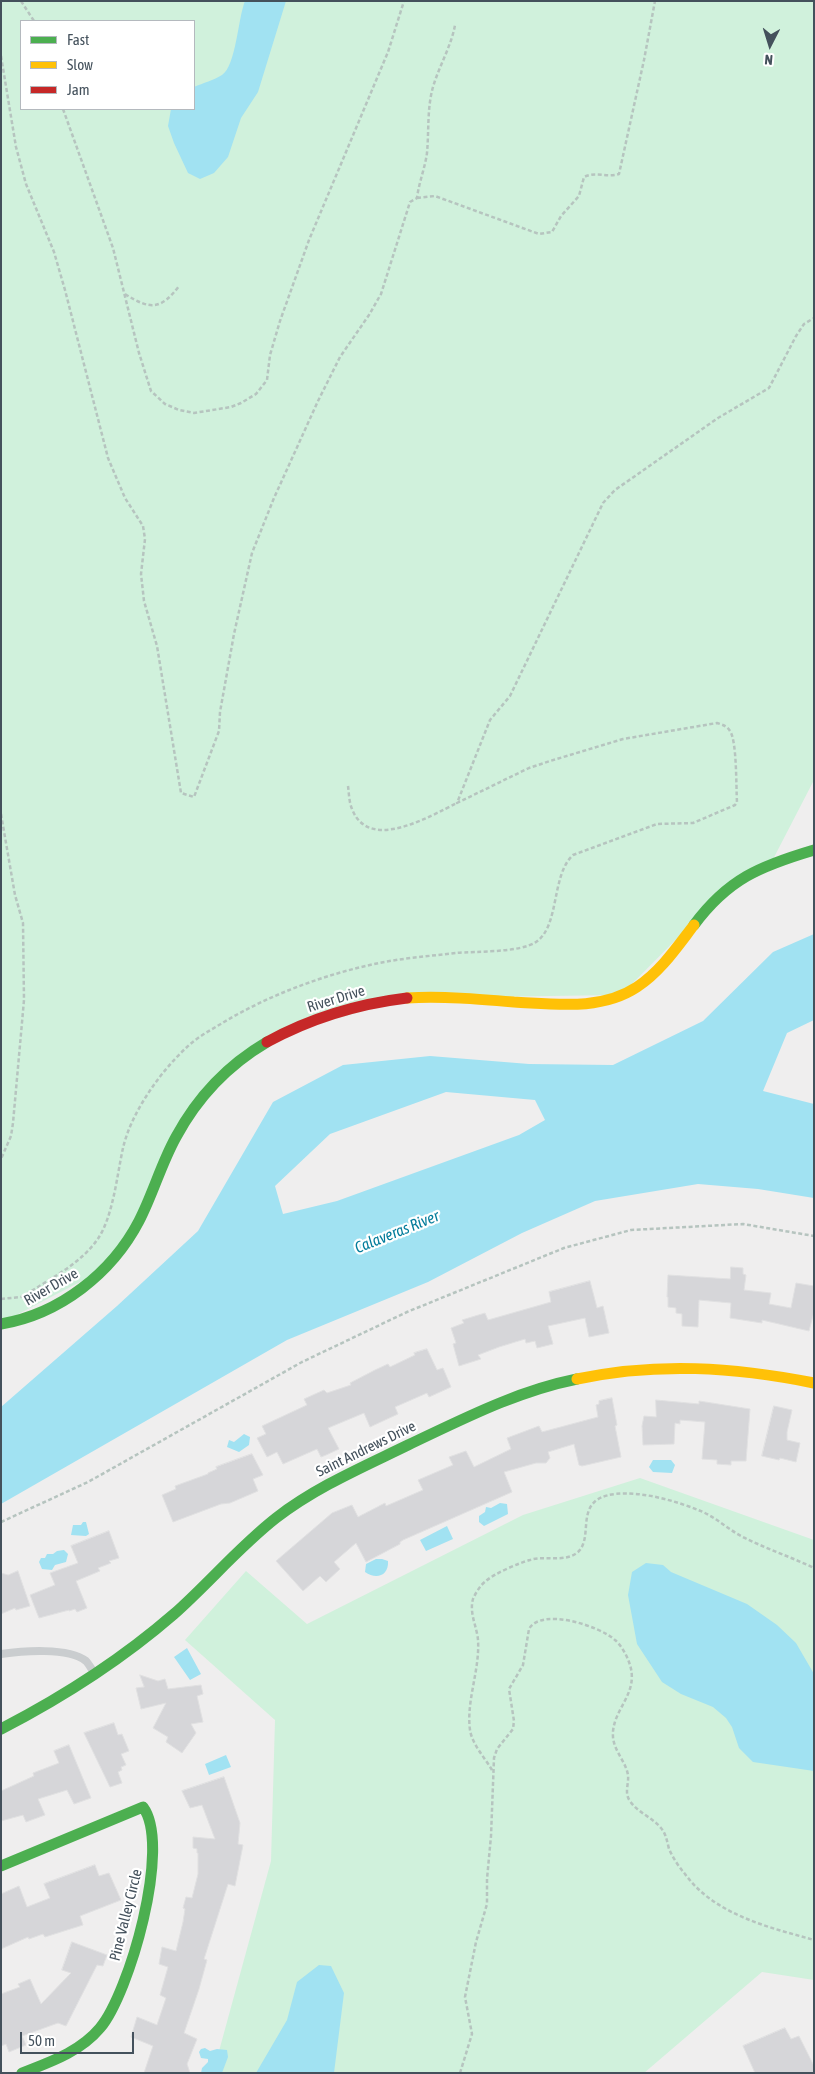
<!DOCTYPE html>
<style>
body{margin:0}
#map{position:relative;width:815px;height:2074px;overflow:hidden;background:#efeeee;font-family:"Asap Condensed",sans-serif}
canvas{display:block}
.frame{position:absolute;inset:0;border:2px solid #44515c;pointer-events:none}
.legend{position:absolute;left:20px;top:20px;width:175px;height:90px;box-sizing:border-box;background:#fff;border:1px solid #b4b9be;margin:0;padding:6px 9px;list-style:none;font-size:15px;color:#44515c}
.legend li{display:flex;align-items:center;gap:10px;height:25px}
.legend b{width:25px;border:1px solid #b4b9be}
.north{position:absolute;left:745px;top:20px;width:50px;height:50px;-webkit-text-stroke:4px #fff;paint-order:stroke;rotate:185deg;font-size:14px;font-weight:700;line-height:20px;text-align:center;color:#44515c}
.north::after{content:'';display:block;margin:auto;width:18px;height:22px;background:#44515c;clip-path:polygon(50% 0,100% 100%,50% 72%,0 100%)}
.scale{position:absolute;left:20px;top:2032px;width:114px;height:22px;box-sizing:border-box;border:2px solid #44515c;border-top:0;padding-left:6px;font-size:15px;line-height:18px;white-space:nowrap;color:#44515c;-webkit-text-stroke:4px #fff;paint-order:stroke}
</style>
<div id="map">
<canvas width="815" height="2074"></canvas>
<div class="frame"></div>
<ul class="legend">
<li><b style="height:6px;background:#4caf50"></b>Fast</li>
<li><b style="height:6px;background:#ffc107"></b>Slow</li>
<li><b style="height:6px;background:#c62828"></b>Jam</li>
</ul>
<div class="north">N</div>
<div class="scale">50 m</div>
</div>
<script>
const ctx = document.querySelector('canvas').getContext('2d');
ctx.lineJoin = 'round';
function paint(path, color) { ctx.fillStyle = color; ctx.fill(path, 'evenodd'); }
function trace(path, color, width, dash) { ctx.strokeStyle = color; ctx.lineWidth = width; ctx.lineCap = dash ? 'butt' : 'round'; ctx.setLineDash(dash || []); ctx.stroke(path); }
function label(font, color, halo, rows, align = 'center') {
  ctx.font = font + ' "Asap Condensed",sans-serif'; ctx.lineWidth = 4.5; ctx.setLineDash([]); ctx.textBaseline = 'middle'; ctx.strokeStyle = halo; ctx.fillStyle = color; for (const [text, x, y, turn = 0] of rows) {
    ctx.save(); ctx.translate(x, y); ctx.rotate((+turn || 0) * Math.PI / 180); ctx.textAlign = isNaN(turn) ? turn : align; if (halo) ctx.strokeText(text, 0, 0); ctx.fillText(text, 0, 0); ctx.restore();
  }
}
const green = new Path2D(`
 M1,1H814V780L769,867L725,890L621,995L409,998L279,1035L206,1094L105,1269L1,1323ZM21,21H194V109H21Z
 M640,1478L814,1540V1980L762,1972L644,2073H213L271,1861L275,1720L185,1640L246,1571L307,1624L523,1515Z`);
const water = new Path2D(`
 M245,1H286L258,92L241,118L228,157L214,173L200,179L188,173L174,143L168,126L171,109H194V87C203,83 214,80 222,75C236,66 238,18 245,1Z
 M814,934V1020L787,1033L763,1091L814,1104V1198L758,1189L698,1184L595,1201L522,1233L428,1282L287,1340L1,1504V1407L117,1306L198,1231L273,1102L343,1065L430,1056L529,1064L613,1065L703,1021L773,952ZM446,1092L535,1100L545,1120L519,1135L337,1201L283,1214L275,1186L330,1134Z
 M244,1434L250,1437L249,1445L239,1452L227,1447L229,1440L234,1442Z
 M653,1460H671L675,1465L672,1473L653,1472L649,1467Z
 M500,1503L507,1504L508,1514L484,1526L479,1522V1516L485,1512L486,1507L491,1508Z
 M83,1522H86L89,1534L86,1536L71,1535L73,1525H81Z
 M447,1526L453,1539L426,1551L420,1540Z
 M64,1550L68,1554L66,1562L55,1565L52,1570L42,1569L39,1562L41,1558H45L47,1554H53L57,1551Z
 M376,1559H382L388,1561C389,1576 376,1580 365,1572L366,1564Z
 M646,1563L663,1565L671,1572L747,1604L777,1625L796,1643L814,1674V1771L753,1762L739,1748L732,1727L726,1718L713,1707L681,1694L662,1682L637,1644L628,1595L632,1572Z
 M187,1648L201,1674L190,1680L174,1657Z
 M226,1755L231,1767L209,1775L205,1764Z
 M319,1965L331,1966L344,1993L334,2073H256L287,2020L297,1982Z
 M205,2048L210,2051L217,2049L227,2050L228,2057L222,2073H201L202,2068L208,2062V2059L201,2058L199,2052L201,2049Z`);
const building = new Path2D(`
 M731,1267L743,1268V1274L746,1275L744,1290L771,1293L769,1304L791,1308L796,1283L814,1286V1312L809,1331L762,1320V1323L730,1318L731,1303L699,1300L698,1327L682,1326V1314L676,1313V1308L668,1307V1297H667L668,1275L730,1279Z
 M590,1281L597,1308L603,1306L609,1333L589,1337L585,1318L548,1326L553,1344L537,1348L535,1341L526,1343L525,1339L499,1347L478,1355L481,1359L459,1366L453,1344L456,1343L451,1328L464,1323L462,1320L485,1313L488,1320L551,1302L549,1292Z
 M427,1349L437,1370L443,1368L451,1387L429,1397L427,1393L395,1407L398,1414L370,1427L364,1413L328,1428L339,1449L326,1455L321,1457L317,1449L283,1464L277,1452L267,1457L257,1438L266,1434L262,1426L307,1405L304,1399L324,1390L327,1393L351,1385L350,1383L375,1370L388,1364L390,1367L415,1355L414,1353Z
 M612,1398L617,1425L615,1426L621,1457L582,1466L579,1465L574,1444L548,1452L550,1458L546,1463H536L504,1472L512,1492L403,1540L400,1542V1544L366,1562L356,1543L334,1562L340,1569L326,1582L320,1576L303,1591L276,1561L332,1513L352,1505L358,1517L385,1503L386,1506L423,1490L418,1480L453,1465L449,1457L466,1451L474,1467L511,1449L507,1438L539,1426L542,1432L598,1417L596,1405L599,1404V1401Z
 M656,1400L699,1404V1401L750,1409L746,1461H731V1465L717,1464V1460L702,1459L705,1422L680,1420V1424L675,1423L674,1444L643,1445L642,1426L644,1416L656,1417Z
 M774,1406L792,1410L787,1432V1440L800,1443L796,1462L780,1458L779,1460L762,1456Z
 M252,1454L263,1475L253,1479L258,1491L230,1503L221,1504L173,1522L162,1495L176,1489L175,1486L208,1474V1473L217,1469L216,1467Z
 M109,1531L119,1558L109,1561L111,1563L98,1568L100,1571L76,1581L87,1608L77,1612L75,1609L69,1611V1610L39,1618L30,1595L55,1585L50,1573L78,1563L71,1546Z
 M18,1571L30,1606L16,1610L15,1608L1,1614V1573L8,1575Z
 M140,1675L158,1681L165,1679L168,1689L201,1685L203,1694L197,1696L203,1722L191,1724L196,1733L182,1753L166,1742L168,1737L153,1728L166,1703L141,1709L136,1688L144,1687Z
 M114,1723L118,1735L122,1734L129,1751L121,1754L126,1765L121,1767L122,1770L118,1772L122,1783L110,1787L84,1733Z
 M69,1745L91,1798L74,1804L67,1790L38,1799L45,1815L26,1822L23,1815L1,1821V1791L34,1776L33,1773L59,1763L54,1751Z
 M224,1777L240,1823L238,1844L243,1845L235,1886L228,1884L204,1959L207,1960L199,1989L184,2033L197,2039L187,2064L190,2073H144L153,2046L131,2037L137,2017L157,2025L166,1998L160,1995L168,1967L159,1964L162,1947L176,1951L183,1922L185,1909L183,1908L186,1897L192,1898L198,1874V1853H197V1849L193,1848V1837L215,1839L202,1805L190,1808L182,1791Z
 M95,1865L99,1876L109,1873L121,1900L80,1916L83,1925L45,1937L43,1934L29,1939L28,1937L1,1949V1894L19,1886L27,1907L50,1898L44,1884Z
 M72,1942L107,1955L103,1966L97,1965L66,2026L58,2023L22,2036L26,2045L9,2052L6,2044L1,2046V1994L20,1987L18,1984L30,1979L41,2004L71,1973L62,1970Z
 M785,2028L791,2039L799,2036L814,2066V2073H755L743,2046Z`);
const path = new Path2D(`
 M21,1L34,21
 M1,56L16,147L26,184L54,252L65,290L108,458L125,498L143,526L145,539L141,574L144,601L157,646L181,793L194,797L219,731L220,712L234,634L252,553L274,498L318,401L340,357L369,315L381,294L410,202L417,198C419,182 425,168 427,153C429,131 427,108 433,87C439,66 451,47 455,25
 M63,109L113,248L139,353L151,391L165,404L179,410L194,413L231,407L241,403L256,394L267,380L270,355L280,321L309,240L388,52L404,1
 M417,198L435,196L539,234L552,232L561,216L579,196L584,177C596,171 606,178 619,174L644,60L655,1
 M125,294C150,310 161,310 179,286
 M348,786C349,793 349,802 352,809C369,853 430,816 457,803
 M1,814L15,895L23,923L24,1000L13,1123L11,1136L1,1159
 M1,1299L21,1297L30,1292C53,1277 81,1263 97,1240C113,1218 117,1175 123,1148C131,1113 160,1072 186,1048C197,1037 211,1030 224,1022C271,994 326,974 379,963C404,958 430,956 456,953C476,951 519,953 536,942C560,926 551,875 573,855L657,824L693,823L735,805L737,802C736,787 737,741 730,731C727,726 723,725 717,723L623,739L550,761L529,768L457,803L490,720L510,696L603,503L615,490L718,418L769,388L796,336L804,324L814,318
 M1,1522L88,1482L302,1362L407,1312L564,1248L631,1230L743,1224L814,1236
 M492,1770C485,1758 472,1744 470,1730C466,1701 480,1670 478,1640C477,1627 469,1613 473,1599C475,1594 481,1584 486,1581C495,1573 519,1563 530,1560C545,1555 565,1563 578,1552C595,1536 572,1499 615,1494C642,1491 677,1501 703,1512C718,1519 730,1531 745,1538C767,1549 791,1557 814,1568
 M460,2073L472,2034L465,1997L476,1942L487,1904V1879L491,1836L494,1758L497,1749L513,1729L514,1721L509,1689L523,1665L529,1629C541,1607 600,1626 615,1640C621,1645 626,1654 629,1662C641,1694 611,1709 613,1737C614,1751 626,1762 628,1775C629,1784 624,1793 630,1801C638,1813 652,1817 661,1828C666,1834 667,1841 669,1849C673,1858 679,1867 685,1874C715,1915 768,1927 814,1940`);
const lane = new Path2D(`
 M1,1654C22,1651 68,1647 86,1661C89,1664 92,1670 95,1674`);
const fast = new Path2D(`
 M694,925C728,879 760,866 814,850
 M1,1324C60,1314 112,1273 139,1221C153,1194 161,1164 176,1137C197,1098 228,1065 267,1042
 M1,1729C63,1697 121,1660 174,1614C209,1583 239,1547 276,1518C316,1487 363,1467 408,1445C463,1419 517,1391 577,1379
 M1,1866L143,1807C172,1846 129,1994 100,2028C80,2052 50,2062 22,2073`);
const slow = new Path2D(`
 M407,998C442,996 478,999 514,1002C555,1004 601,1011 637,987C661,971 677,947 694,925
 M577,1379C657,1362 734,1367 814,1383`);
const jam = new Path2D(`
 M267,1042C311,1018 357,1004 407,998`);
const streetNames = [
 ["River Drive",336,999,-17],
 ["River Drive",51,1287,-30],
 ["Saint Andrews Drive",366,1449,-26],
 ["Pine Valley Circle",126,1915,-76]
];
const waterNames = [
 ["Calaveras River",397,1232,-22]
];
paint(green, '#d0f1dc');
paint(water, '#a1e2f2');
paint(building, '#d6d6d9');
trace(building, '#e0e0e1', 1);
trace(path, '#b6c4bf', 2.5, [4, 2.5]);
trace(lane, '#cacdcf', 8);
trace(fast, '#4caf50', 11);
trace(slow, '#ffc107', 11);
trace(jam, '#c62828', 11);
label('15px', '#44515c', '#fff', streetNames);
label('italic 16px', '#037c9b', '#fff', waterNames);
</script>
